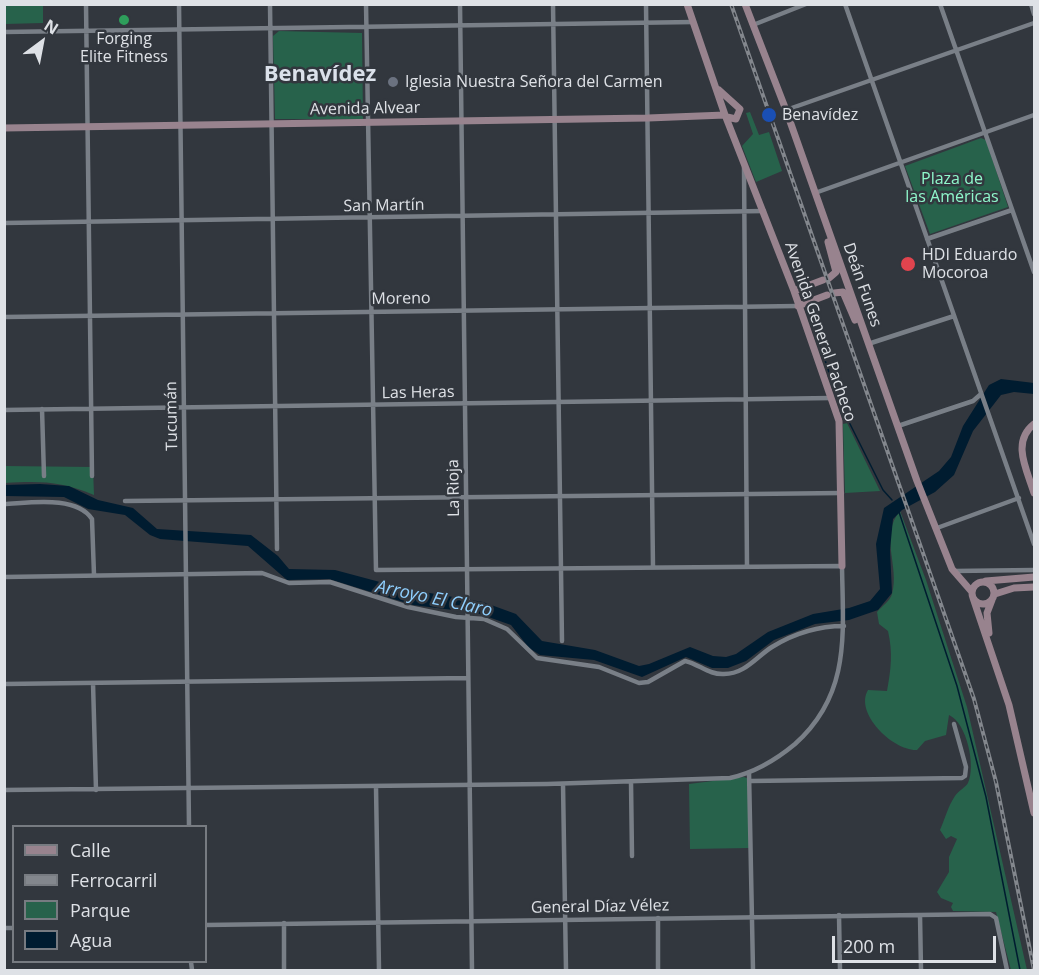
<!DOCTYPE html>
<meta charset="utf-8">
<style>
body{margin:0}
#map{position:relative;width:1039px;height:975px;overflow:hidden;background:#32373e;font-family:"Open Sans",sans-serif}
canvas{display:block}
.frame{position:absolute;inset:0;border:6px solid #dee1e6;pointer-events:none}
.legend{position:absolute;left:12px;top:825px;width:195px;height:138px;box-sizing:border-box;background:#32373e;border:2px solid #777b81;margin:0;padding:8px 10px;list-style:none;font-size:18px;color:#dee1e6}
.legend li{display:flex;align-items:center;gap:12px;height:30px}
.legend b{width:30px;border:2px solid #777b81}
.north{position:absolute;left:12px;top:12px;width:60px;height:60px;-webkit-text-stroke:4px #32373e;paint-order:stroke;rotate:32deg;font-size:16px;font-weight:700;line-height:24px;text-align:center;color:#dee1e6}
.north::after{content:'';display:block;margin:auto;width:21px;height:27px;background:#dee1e6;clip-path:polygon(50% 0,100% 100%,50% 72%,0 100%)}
.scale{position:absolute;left:832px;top:936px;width:164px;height:27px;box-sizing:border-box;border:3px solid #dee1e6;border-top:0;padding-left:8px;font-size:18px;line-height:21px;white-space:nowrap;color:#dee1e6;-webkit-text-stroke:4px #32373e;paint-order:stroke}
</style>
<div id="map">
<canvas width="1039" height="975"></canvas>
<div class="frame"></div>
<ul class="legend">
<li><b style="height:8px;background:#98838e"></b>Calle</li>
<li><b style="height:8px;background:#83878d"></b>Ferrocarril</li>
<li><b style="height:16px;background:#27624b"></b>Parque</li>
<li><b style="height:16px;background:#001c30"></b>Agua</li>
</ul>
<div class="north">N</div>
<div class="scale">200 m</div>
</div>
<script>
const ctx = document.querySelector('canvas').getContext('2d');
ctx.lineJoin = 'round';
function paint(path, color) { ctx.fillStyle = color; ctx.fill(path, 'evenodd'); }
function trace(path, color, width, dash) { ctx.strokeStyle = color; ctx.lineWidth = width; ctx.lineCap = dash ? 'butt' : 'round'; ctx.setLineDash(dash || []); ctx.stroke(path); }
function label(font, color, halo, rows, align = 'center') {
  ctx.font = font + ' "Open Sans",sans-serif'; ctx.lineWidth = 5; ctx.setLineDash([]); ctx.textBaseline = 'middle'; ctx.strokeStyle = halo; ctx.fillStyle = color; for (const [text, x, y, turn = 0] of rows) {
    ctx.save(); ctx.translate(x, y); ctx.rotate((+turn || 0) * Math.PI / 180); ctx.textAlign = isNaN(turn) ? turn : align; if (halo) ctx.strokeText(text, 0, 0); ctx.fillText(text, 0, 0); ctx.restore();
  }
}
const green = new Path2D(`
 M4,5H43V23L5,24Z
 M279,31L362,33L363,119H275L273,36Z
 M750,112L759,135L769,132L782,171L756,182L742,146L753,134L746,113Z
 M981,138L986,140L1008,207L930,234L905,166Z
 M847,423L880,491L845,493L843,424Z
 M4,466L93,467L94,495C61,481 40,481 5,483Z
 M900,511L926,580L967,707L1027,970H1011L996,912L953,911L951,907L953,903L941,898L937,892L949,872V857L957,839L951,836L946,839L940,830C945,819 948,806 955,796C958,791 966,787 968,783C976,766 967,723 949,715L946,735L925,741L917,750C893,751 854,713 868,690L887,691C891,669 893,653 888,631L879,624L877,612C882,606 890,601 892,594C900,566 879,536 900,511Z
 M744,777L749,779V848L690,849L689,784Z`);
const water = new Path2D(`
 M1001,379L1034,383V394L1014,392L1001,395L973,431L954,475L935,492L902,510L893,519L890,550L892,593L878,610L849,620L815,624L774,640L746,661L728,668H712L686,657L642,677L594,660L540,655L529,648L511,625L477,613L413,605L329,579L287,580L248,546L160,539L150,535L125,515L88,509L64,497L5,496L4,485L40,484L69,486L98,500L133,508L157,529L251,535L278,556L289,569L335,570L406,589L483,602L516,614L542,641L595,650L639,666L649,664L690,647L713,656L726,657L736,654L768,632L813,614L849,608L870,601L880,589L876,544L884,508L939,471L951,457L963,426L989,385Z`);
const stream = new Path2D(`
 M811,317L838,400L883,490L892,500
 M899,512L957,686L986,797L1020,970`);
const street = new Path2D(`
 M86,4L92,476
 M179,4L189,826
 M270,4L277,549
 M460,4L472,970
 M553,4L562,641
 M646,4L653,567
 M845,4L1034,544
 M940,4L1034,272
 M1031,4L1034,14
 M753,25L806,4
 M4,32L694,22
 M786,110L1034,23
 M744,167L747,567
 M815,193L1034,115
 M4,223L764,211
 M927,239L1012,210
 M4,317L798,306
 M868,344L954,316
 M42,409L44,476
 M4,410L831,398
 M898,426L973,401L981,394
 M125,501L842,493
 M4,504C29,503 76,495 92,519L94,575
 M937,528L1019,498
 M954,571L1034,570
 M4,577L262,573L289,583L330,582L408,607L456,617L484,619L507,629L537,658L599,667L639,683L648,682L685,661C699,664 709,675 724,674C745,674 756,657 772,647C793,634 819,626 844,626
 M93,683L96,790
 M4,684L468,678
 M749,772L753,970
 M751,781L962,778L965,776L966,767L954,724
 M631,782L632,856
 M563,784L566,970
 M376,787L379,970
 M4,790L547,784L730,778C753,773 777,759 795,744C851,694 843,634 842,566L376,570L366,4
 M839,915L840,970
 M920,915L921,970
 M658,918V970
 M206,925L990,914L996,918L1007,970
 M4,928H14
 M191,962L192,970
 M284,970V923`);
const secondary = new Path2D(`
 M687,4L725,115L794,291L839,421L842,566
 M745,4L786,110L917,481L952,569L972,592
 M719,90L740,109L736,119L727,117
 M4,128L648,118L725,115
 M828,242L836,272L829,278
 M794,291L823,280
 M834,293L843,292L855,320
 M798,306L827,295
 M1034,424C1011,442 1027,470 1034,493
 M986,581L1034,577
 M972 593a11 11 0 1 1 22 0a11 11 0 1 1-22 0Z
 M995,594L1014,588L1034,587
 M973,598L1009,705L1034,813
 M989,633L987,613L992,600`);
const rail = new Path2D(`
 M731,4L974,699L996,782L1034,970`);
const markers = [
 [124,20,6,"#2e9e5b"],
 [393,82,6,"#6b7280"],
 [769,115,8,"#1a4fb4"],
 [908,264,8,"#e0444e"]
];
const poiNames = [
 ["Forging",124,39,"center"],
 ["Elite Fitness",124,57,"center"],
 ["Iglesia Nuestra Señora del Carmen",405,82],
 ["Benavídez",782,115],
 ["HDI Eduardo",922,255],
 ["Mocoroa",922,273]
];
const streetNames = [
 ["Avenida Alvear",365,109,-1],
 ["San Martín",384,206,-1],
 ["Deán Funes",862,285,71],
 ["Moreno",401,299,-1],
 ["Avenida General Pacheco",820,332,71],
 ["Las Heras",418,393,-1],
 ["Tucumán",172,416,-91],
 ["La Rioja",454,488,-91],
 ["General Díaz Vélez",600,907,-1]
];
const parkNames = [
 ["Plaza de",952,179],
 ["las Américas",952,197]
];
const waterNames = [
 ["Arroyo El Claro",434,599,12]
];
const districtNames = [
 ["Benavídez",320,75]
];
paint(green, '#27624b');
paint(water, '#001c30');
trace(stream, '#001c30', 1.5);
trace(street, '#797f87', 4.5);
trace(secondary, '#98838e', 7);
trace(rail, '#83878d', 4);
trace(rail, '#32373e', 1.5, [4.5]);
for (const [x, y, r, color] of markers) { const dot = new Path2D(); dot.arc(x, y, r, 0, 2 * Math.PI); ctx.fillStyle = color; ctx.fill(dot); trace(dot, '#32373e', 2); }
label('16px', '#dee1e6', '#32373e', poiNames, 'left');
label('16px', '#dee1e6', '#32373e', streetNames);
label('16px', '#8ff7cb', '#32373e', parkNames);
label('italic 18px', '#8fcffe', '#32373e', waterNames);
label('bold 22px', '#dbe1ea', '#32373e', districtNames);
</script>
